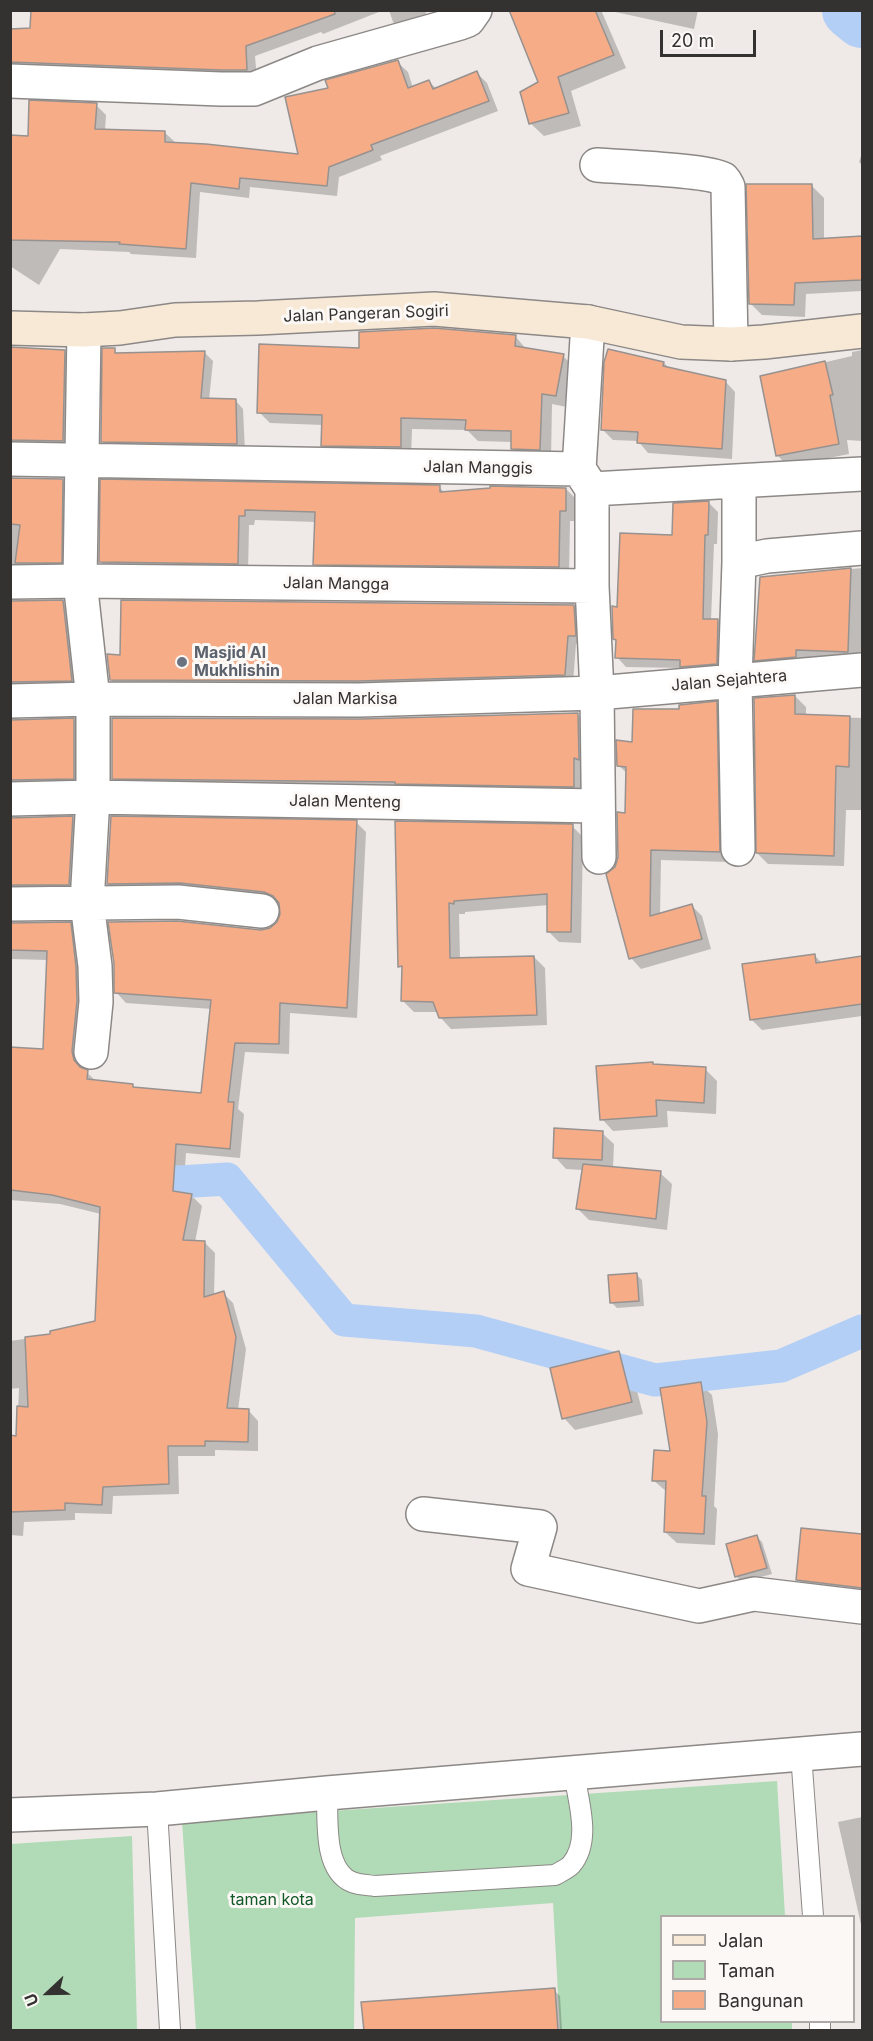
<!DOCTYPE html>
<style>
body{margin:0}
#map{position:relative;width:873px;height:2041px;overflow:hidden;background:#efeae8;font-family:Inter,sans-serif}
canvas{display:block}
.frame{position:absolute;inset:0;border:12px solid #333231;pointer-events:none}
.legend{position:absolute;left:660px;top:1915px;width:195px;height:108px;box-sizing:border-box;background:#fcf8f5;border:2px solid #aca9a7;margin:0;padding:8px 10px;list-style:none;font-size:18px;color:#333231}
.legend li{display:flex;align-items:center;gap:12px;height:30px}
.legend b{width:30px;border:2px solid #aca9a7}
.north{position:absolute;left:18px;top:1963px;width:60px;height:60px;-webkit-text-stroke:4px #fcf8f5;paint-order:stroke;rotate:248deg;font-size:16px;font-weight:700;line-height:24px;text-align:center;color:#333231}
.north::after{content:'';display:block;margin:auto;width:21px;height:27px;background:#333231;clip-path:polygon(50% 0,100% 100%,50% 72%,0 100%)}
.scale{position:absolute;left:660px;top:30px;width:96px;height:27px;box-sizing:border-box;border:3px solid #333231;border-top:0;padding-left:8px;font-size:18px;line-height:21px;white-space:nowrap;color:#333231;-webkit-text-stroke:4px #fcf8f5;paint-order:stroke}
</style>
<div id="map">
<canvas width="873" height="2041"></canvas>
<div class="frame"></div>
<ul class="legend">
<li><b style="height:8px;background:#f8e9d7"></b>Jalan</li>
<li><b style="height:16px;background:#b0dbb6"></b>Taman</li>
<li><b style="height:16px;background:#f5ac87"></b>Bangunan</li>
</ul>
<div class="north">U</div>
<div class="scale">20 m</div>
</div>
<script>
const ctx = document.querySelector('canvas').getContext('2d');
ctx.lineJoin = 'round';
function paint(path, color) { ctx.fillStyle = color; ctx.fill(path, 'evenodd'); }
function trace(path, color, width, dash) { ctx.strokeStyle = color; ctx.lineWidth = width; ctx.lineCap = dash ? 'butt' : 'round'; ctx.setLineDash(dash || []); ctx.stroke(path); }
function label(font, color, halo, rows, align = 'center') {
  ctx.font = font + ' Inter,sans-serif'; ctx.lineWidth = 6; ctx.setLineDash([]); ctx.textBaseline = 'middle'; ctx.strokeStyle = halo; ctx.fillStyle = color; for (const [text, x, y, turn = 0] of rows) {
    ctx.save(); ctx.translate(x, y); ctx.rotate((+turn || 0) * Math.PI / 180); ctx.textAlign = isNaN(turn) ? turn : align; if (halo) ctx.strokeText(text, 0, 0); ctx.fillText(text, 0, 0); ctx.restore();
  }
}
const green = new Path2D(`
 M777,1781L785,1916H662V2022H792V2030H560L553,1903L355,1918L354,2030H196L182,1821Z
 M132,1836L137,2030H11V1844Z`);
const shadow = new Path2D(`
 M31,10H384L323,34L321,32L255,56L257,80L10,75V30H30Z
 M389,10H425L430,25L403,32L393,22Z
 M511,10H601L626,68L571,91L581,126L544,136L530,123L540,83Z
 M606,10H698L694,29Z
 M397,62L408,72L413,88L429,82L437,89L477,73L487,83L498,111L380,156L382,160L339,177L337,196L250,187L249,198L200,192L196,258L131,254L129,252L60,249L39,285L10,266V137L30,138L96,105L106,115L105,131L164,132L175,142L300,156L330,89Z
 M862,153V165L859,162Z
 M812,186L824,198V239L862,237V291L806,294L805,317L762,315L750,303Z
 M515,336L526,349L563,356L574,367L567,407L552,404L551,460H523L512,448V442L478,441L467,430L412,429L411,458L334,456L323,445V425L270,423L259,412L360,350Z
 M10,348L63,350L73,360V451L10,454Z
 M114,350L119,355L205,353L213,361L209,400H235L243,409L245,452L111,449L102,441Z
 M862,350V441L847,440L849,454L788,466L777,455L762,377L852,356V352Z
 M664,363L670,369L725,381L735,392L732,459L648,453L638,441L613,440L603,430Z
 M10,479L62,480L73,491L71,572L10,577Z
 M102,481L439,487L445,493L566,489L576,499L575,521H570L569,576L325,574L314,564L316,522L255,520L254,525H249L248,573L111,572L101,562Z
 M709,503L718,512L717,544H714L711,621H718L727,630L726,673L691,676L683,668L626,667L617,657L618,608L673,537Z
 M862,568V661L767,671L756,660L761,578Z
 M10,602H63L73,612L82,691L10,695Z
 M573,606L582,615L583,644H576L573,683L120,688L111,680L122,656Z
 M795,696L806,707V716L862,718V810H846L844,866L768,864L757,853Z
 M716,703L726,713L730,862L661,860L660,915L692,906L702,916L711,949L641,969L631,958L616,868L626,814L628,774L618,765L634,744L680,711Z
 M578,715L587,723L582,795L122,787L113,778L359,720Z
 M74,720L84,730V788L10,793V721Z
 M73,818L83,828L79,894L10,899V819Z
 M356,822L366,832L357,1018L290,1013L289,1054L245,1052L238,1109L244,1114L240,1158L186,1153L183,1194L192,1196L202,1206L195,1242H204L215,1253L214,1296L223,1293L233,1303L246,1349L238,1410H248L258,1421V1451L215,1450V1456H178L179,1494L113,1496L112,1514L75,1513V1520L24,1522L23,1536L10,1535V1437H17L19,1388L10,1389V1341L52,1335L97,1322L101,1214L60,1204L10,1200V1049L45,1050L48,960L10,959V924H70L80,934L84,1070L97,1082L132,1085L136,1089L202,1095L212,1009L126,1003L116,992L261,931L271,929L278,923L282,913L281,904L276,902L191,893L119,894L108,884Z
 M397,823L572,826L583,837L581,943L559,942L548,931L549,905L465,912V914H459L460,960L534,957L545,968L547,1025L451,1029L440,1017L438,1012H414L403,1001L404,970L400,966Z
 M815,956L822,963L862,957V1016L762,1030L751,1019Z
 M655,1066L705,1069L717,1081L716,1114L667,1111L668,1127L613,1131L602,1119Z
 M602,1133L614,1144L613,1168L660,1173L672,1184L667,1230L589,1220L577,1208L583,1170L566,1169L555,1157Z
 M636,1274L642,1280L644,1306L617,1308L611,1302Z
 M619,1353L630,1364L643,1414L575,1430L564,1418Z
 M700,1384L712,1395L718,1434L714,1506L717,1509L715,1545L677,1543L665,1532L667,1492L653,1480L672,1453Z
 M802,1530L862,1536V1598L810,1592L798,1580Z
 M756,1536L762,1542L772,1574L742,1582L736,1576Z
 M862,1817V1929L838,1822Z
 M554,1990L560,1996L562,2030H365Z`);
const canal = new Path2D(`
 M130,1185L227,1179L344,1320L476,1331L655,1380L781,1366L862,1331`);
const river = new Path2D(`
 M851,10L862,19`);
const building = new Path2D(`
 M31,10H334L335,14L246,46L247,70H221L10,62V29L30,28Z
 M509,10H595L614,55L558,77L569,113L529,124L520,92L538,82Z
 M398,60L408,88L429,80L433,89L477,71L489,101L371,145L373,150L329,167L327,186L240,178L239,189L191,183L186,249L119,244L120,242L10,240V135L28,136L29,100L97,103L95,129L165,131V142L206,144L298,154L285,97L328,88L325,80Z
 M746,184H812L813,239L862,236V280L795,283L794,305L749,304Z
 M434,328L516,335L515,346L564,354L556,396L542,394L540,450L511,449V431L465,430L466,420L401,418V447L321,446L322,415L257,413L259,344L359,348V332Z
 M10,347L65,350L63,441L10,440Z
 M102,348H115V353L205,351L201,398L236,399L237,444L101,442Z
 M608,349L664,362L663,366L726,380L722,449L637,443L638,432L601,430L604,362Z
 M825,361L833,395H830L839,444L776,456L760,376Z
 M10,478L63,479L62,563H15L20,525L10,524Z
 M100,479L440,485V492L490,488V486L566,488V511H560L559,567L313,565L315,512L245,510V516H239L238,564L99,562Z
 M709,501L708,535H705L703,619H718L717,664L680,667V660L615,658L616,640L613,639L612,606L617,607L620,533L672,535L673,503Z
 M851,568L848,652L796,650V657L754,661L760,577Z
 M63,600L72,681L10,682L11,601Z
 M121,600L574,605L576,636H568L565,675L359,681L110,680L107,654L120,655Z
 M795,695V714L850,716L849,767L836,766L834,856L756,853L754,698Z
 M717,701L720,852L651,850L650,916L692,904L702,939L629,959L606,874L615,867L618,857L617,812L625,813L626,767L617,766L616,740L632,742L633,709H679V705Z
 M578,713L579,760L574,758V787L395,784V782L112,779V718L359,719Z
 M74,718V779L10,780V720Z
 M73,816L69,885H10V818Z
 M111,816L357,820L347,1008L280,1003L279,1044L235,1043L228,1102H234L230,1149L176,1144L173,1191L192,1194L183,1240L205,1241L204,1297L224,1291L236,1337L227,1408L249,1409L248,1442L205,1441V1446H168L169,1484L103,1487L102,1505L65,1503V1510L10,1512V1435L16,1436L17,1406L28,1407L25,1337L50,1334V1331L95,1321L100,1207L52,1195L10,1190V1047L43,1049L47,951L10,950V923L71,922L76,967L77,1001L72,1051L74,1060L80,1067L88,1070L87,1079L133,1084V1087L201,1093L211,1000L114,993V964L108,922L177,921L261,930L270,928L277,922L280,914L279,903L273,896L264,892L180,883L107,884Z
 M395,821L573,824L571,932H547V894L454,901V904L449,903L450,958L534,956L537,1015L439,1018L433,1002L401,1001L402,966L398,967Z
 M815,954L816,963L862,956V1004L750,1020L742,964Z
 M653,1062V1064L706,1067L704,1103L656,1100L657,1116L600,1120L596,1066Z
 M554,1128L603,1131L602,1160L553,1158Z
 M583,1164L661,1171L656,1219L576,1209Z
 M637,1273L639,1301L610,1303L608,1275Z
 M619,1351L632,1402L562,1419L550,1368Z
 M701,1382L707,1422L702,1496H706L704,1534L664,1532L666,1481H652L654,1450L670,1451L660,1388Z
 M801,1528L862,1534V1588L796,1580Z
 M757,1535L767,1568L735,1577L726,1544Z
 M555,1988L558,2031H364L361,2002Z`);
const lane = new Path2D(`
 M801,1754L813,1916
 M327,1793C328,1819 323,1870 352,1882C359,1885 368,1885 375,1886L555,1875C560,1872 567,1869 571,1865C592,1841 578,1801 574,1773
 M157,1809L170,2030
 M820,2022V2030`);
const street = new Path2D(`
 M10,81L221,89H254L318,63L460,23L468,20L475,10
 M597,165C619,167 708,170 723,179C726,182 726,183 728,187L731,344
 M84,330L80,581L93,699V797L87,903L95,966L96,1002L91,1052
 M10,459L579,469L592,489L862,474
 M579,469L588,322
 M739,482V562
 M592,489V586L597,693L599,857
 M10,582L80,581L592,586
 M10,701L93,699L359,700L597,693L862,670
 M10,799L93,797L597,806
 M738,849L735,680L739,562L767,556L862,548
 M10,904L178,902L262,911
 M423,1514L540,1527L528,1569L699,1606L754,1594L862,1607
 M10,1815L157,1809L327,1793L862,1749`);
const secondary = new Path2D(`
 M10,328L84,330L120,328L175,320L258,318L434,309L588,322L681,342L731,344L764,342L862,331`);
const markers = [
 [182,662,6,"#6b7280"]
];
const streetNames = [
 ["Jalan Pangeran Sogiri",366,314,-2],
 ["Jalan Manggis",478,468,1],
 ["Jalan Mangga",336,584,1],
 ["Jalan Sejahtera",729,681,-5],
 ["Jalan Markisa",345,699],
 ["Jalan Menteng",345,802,1]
];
const worshipNames = [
 ["Masjid Al",194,653],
 ["Mukhlishin",194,671]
];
const parkNames = [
 ["taman kota",272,1900]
];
paint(green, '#b0dbb6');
paint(shadow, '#0003');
trace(canal, '#b4cff5', 33);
trace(river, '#b4cff5', 58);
paint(building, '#f5ac87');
trace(building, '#979290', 1.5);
trace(lane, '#8c8886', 22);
trace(street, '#8c8886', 36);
trace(secondary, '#8c8886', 36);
trace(lane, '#fff', 20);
trace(street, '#fff', 33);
trace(secondary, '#f8e9d7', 33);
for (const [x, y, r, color] of markers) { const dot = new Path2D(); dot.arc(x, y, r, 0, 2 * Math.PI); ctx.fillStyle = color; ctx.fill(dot); trace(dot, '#fcf8f5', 2); }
label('16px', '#333231', '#fcf8f5', streetNames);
label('bold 16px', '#5b616d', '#fcf8f5', worshipNames, 'left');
label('16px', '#115827', '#fcf8f5', parkNames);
</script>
